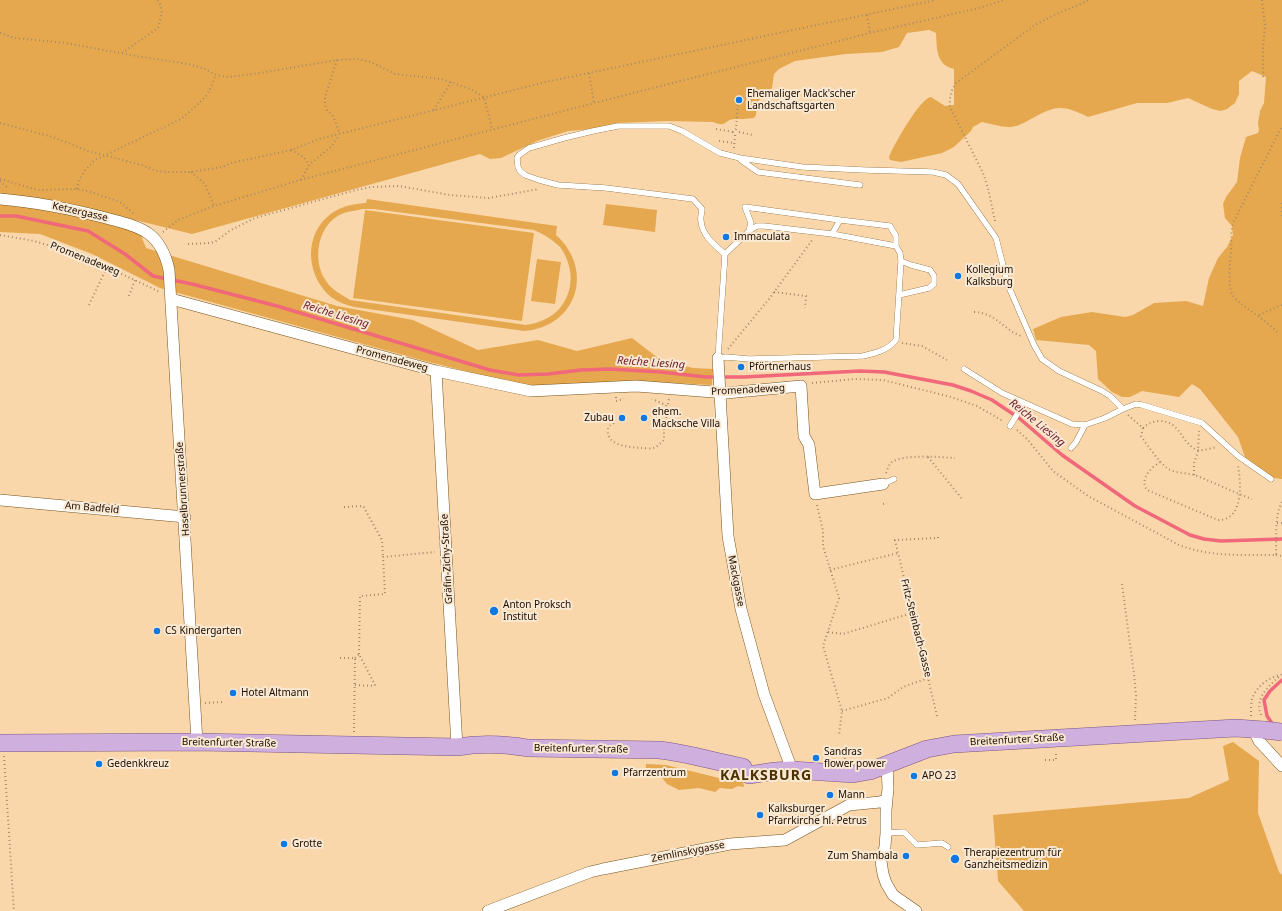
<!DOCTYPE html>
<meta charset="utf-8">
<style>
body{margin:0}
canvas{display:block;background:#f9d7ab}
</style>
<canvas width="1282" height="911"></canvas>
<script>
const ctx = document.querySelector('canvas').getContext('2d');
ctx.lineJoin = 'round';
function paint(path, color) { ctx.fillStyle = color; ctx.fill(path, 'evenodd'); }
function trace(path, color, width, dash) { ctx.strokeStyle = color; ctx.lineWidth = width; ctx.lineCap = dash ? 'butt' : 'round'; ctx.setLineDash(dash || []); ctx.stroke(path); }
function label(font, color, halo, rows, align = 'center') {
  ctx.font = font + ' "Noto Sans",sans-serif'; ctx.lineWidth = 4; ctx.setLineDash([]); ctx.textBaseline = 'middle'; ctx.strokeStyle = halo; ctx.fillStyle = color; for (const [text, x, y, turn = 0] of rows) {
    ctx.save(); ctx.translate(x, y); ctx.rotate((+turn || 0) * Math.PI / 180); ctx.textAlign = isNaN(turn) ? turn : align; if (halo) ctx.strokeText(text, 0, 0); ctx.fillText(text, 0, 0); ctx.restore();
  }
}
const green = new Path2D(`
 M0,0H1282V479L1274,478L1245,457L1238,437L1200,389L1192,384L1179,397L1142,391L1130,397H1122L1112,392L1098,379L1096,351L1089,345L1036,340L1033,329L1061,317L1092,312L1125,317L1133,315L1154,303L1186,301L1203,306L1209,278L1218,258L1227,247L1233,235L1232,226L1225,218L1223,204L1226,197L1237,182L1240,158L1246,137L1258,133L1259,130L1258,123L1260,111L1264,103L1266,77L1252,71L1239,81V94L1235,103L1227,109L1221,111L1212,109L1188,98L1167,103H1137L1088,117C1063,105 1057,105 1033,118C1028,120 1021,125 1016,126C1005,129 993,124 982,122L973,127L971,131L954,147L942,153L901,162L890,160L889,157L891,152C897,141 919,99 931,97L945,106L954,105V69C936,65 937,49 936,33L929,30L907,33L899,47L882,52L846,54L795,61L779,69L774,74L772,88L768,94L761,97L757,104L756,115L754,118C747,119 741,119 734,119C724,120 727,128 713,122L667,121L618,123L592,129L568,131L537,141L501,158L490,159L480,154L192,234L135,220L146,248L337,306L413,320L478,350L538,340L577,351L632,338L662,361L693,368L713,369L712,385L636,381L566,385H521L421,360L160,288L92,254L40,234L0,232Z
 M367,199L557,226L556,235C595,270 577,327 524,331L354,307C346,305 338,302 331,297C308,278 303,240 326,218C337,207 351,204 366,203ZM362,209H374L534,230C543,234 552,239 560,247C564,252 567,259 569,266C575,288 564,313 541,321C537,323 531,324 526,325L350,300C341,294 332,290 326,281C311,260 318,222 344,213C349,211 356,211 362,209Z
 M606,204L657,210L655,232L603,225Z
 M365,210L534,233L522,321L353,298Z
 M537,259L561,262L555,304L531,301Z
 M1233,742L1259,761L1258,813L1279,872L1282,875V911H1024L998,881L993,815L1189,798L1229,780L1223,746Z
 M646,764L666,765L727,780L743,781L744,787L738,786L732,789L720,788L715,792L699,788L679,790L667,784L659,774L645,777Z`);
const stream = new Path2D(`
 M0,216H16L88,231L125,254L153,276L192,284L277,306L490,370L519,375L548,374L581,370L610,369L661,372L706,377H744L860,371L884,372L953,385L971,391L992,400L1019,418L1062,455L1135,506L1190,535L1204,539L1221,541L1282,539
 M1274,726L1267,716L1264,700L1270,691L1282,680`);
const path = new Path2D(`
 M1262,0L1265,25L1263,48V77
 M867,15L870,33
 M0,33L15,38L66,43L136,56L188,64L205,69L216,75L228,77L260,73L337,60L357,59L371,62L395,74L441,79L470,89L484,97L492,129
 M122,53L158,28C161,17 165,9 157,0
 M337,60L325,97V105L327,110L333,116L340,134
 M589,73L594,103
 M434,110L451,82
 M0,123L53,137L88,151L142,165L156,171L169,172H191L222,167L231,163L291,150L319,139L546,82L936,0
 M716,129L733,132
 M739,132L753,135
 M719,141L734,143
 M734,148L735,135L733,132L736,129L738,102
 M291,150L304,157L309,165
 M191,172L205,184L214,206
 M0,179L38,190L77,189L91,192L120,202L134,214
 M301,180L309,165L332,146L339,135
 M0,181L8,188
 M77,189C79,176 86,169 95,160L181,119L197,105L208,94L216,75
 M1282,203V218
 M995,221L988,188L983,173L950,107C949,97 951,91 956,83L1035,25L1056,14L1090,0
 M163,232L178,220L214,206L300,180L594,103L870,33L979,8L1004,0
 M0,235L34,241L81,255L160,292
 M188,244L211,243L216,241L231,230L255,218L356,190L372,187L399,186L450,195L489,198L539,189
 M774,292L806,296L805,308
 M129,296L135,280
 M89,305L107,267
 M974,312C997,313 1002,329 1021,336
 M1259,315L1282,305
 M1277,332C1267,320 1238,305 1232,294C1228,286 1230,261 1231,251C1232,240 1230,231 1234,221L1282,126
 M902,343L922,346L947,360
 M728,349L769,299L813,239
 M812,383L855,379L883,380L951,397L977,406L1003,421
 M616,397V401L624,399
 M667,408L669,399
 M1128,415L1143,428L1141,436C1146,444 1160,463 1167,468C1175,474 1187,472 1197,476C1215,483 1233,492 1252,499
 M614,423C611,425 608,426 608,430C606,446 630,447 641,448C644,448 650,449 653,448C657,447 661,443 664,440V426L667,414L666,405L652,399
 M1143,428C1147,424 1152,422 1158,421C1180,420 1181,442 1195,449C1202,452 1210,448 1217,447
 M1017,430L1028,440L1053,471L1088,496L1179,545C1210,557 1243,555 1276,555C1277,538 1274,517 1282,502
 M928,457L963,500
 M1160,462C1151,468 1139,479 1147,490L1218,520C1244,520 1241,483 1238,466
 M886,473C888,469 888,465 892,462C904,454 940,457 955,458
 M1194,475V463L1198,452L1199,431
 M883,504L887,503
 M817,505L823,531V546L839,598L823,646L842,711L839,735
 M344,507L363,506L382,540L383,557
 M1277,523H1282
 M1276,555L1282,556
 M830,570L898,553
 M1122,584L1134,674L1136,696L1135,720
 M828,632L843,634L912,613
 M359,654L360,596L385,594L383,557L435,552
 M340,658H355L354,732
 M355,658L359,654L376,687
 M355,685L375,686
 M205,703L224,702
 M842,711L888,698L903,687L928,678
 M1261,715C1254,697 1270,685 1282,674
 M937,716L895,540L938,538V534
 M1251,716C1251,710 1251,704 1252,699C1256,687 1269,677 1280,675
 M844,754L845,760
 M4,756L14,911
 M1045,760H1056V751`);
const lane = new Path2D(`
 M741,160L758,172L860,185
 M757,226H764L832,234L896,246L900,253L901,261L896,340C888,350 876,353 863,356L749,359L726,357L718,358L725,254L749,231Z
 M749,231L751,223L745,207L840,220
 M832,234L840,220L890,226L896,236V246
 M725,254C714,245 702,235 701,221C700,217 702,212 702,209L693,199L606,188L558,185L539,180L525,175L520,171L518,167L517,158L519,155L529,148L564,138L593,131L618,126H669L682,131L720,153L740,158L802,167L864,170L933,172L946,175L958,184L996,238L1008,285L1034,345L1042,359L1059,371L1102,391L1110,396L1123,409L1136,404L1142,405L1202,423L1238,456L1271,479
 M899,295L929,288L934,284V276L930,270L911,265L901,261
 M964,369L1002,393L1072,424L1085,425L1105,418L1123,409
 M1010,426L1024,403
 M1071,448L1076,442L1085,425
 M883,484L894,479
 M886,833L904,832L917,845L942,843L948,847`);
const street = new Path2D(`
 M0,199C36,202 71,209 106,218C120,222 137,225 149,234C161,243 166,256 169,270L197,742
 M171,299L436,371L531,391L636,386L726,393L801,386L804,436L809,445L815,494L883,484
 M718,358L728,536L741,609L764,694L792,770
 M436,371L457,747
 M0,500L185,517
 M1253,729L1259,741L1282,766
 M887,763L888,788L886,810V833L885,847L881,861L883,874L886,883L893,895L916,911
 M488,911L590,872L603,869L730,844L785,840L849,805L880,802L887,799`);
const primary = new Path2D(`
 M0,743L197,742L457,747C481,743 505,744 528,748L659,750C688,753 715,762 743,767
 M749,775L775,771L792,770L853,774L870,771L927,749L954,744L1236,728L1264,730`);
const primaryBridge = new Path2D(`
 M1264,730L1282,732`);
const markers = [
 [739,100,4,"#0f79e1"],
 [726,237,4,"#0f79e1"],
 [958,276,4,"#0f79e1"],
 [741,367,4,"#0f79e1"],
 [622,418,4,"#0f79e1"],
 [644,418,4,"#0f79e1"],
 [494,611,5,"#0f79e1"],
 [157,631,4,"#0f79e1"],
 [233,693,4,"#0f79e1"],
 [816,758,4,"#0f79e1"],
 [99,764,4,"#0f79e1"],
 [615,773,4,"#0f79e1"],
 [914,776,4,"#0f79e1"],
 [830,795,4,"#0f79e1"],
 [760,815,4,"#0f79e1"],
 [284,844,4,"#0f79e1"],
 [906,856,4,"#0f79e1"],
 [955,859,5,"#0f79e1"]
];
const poiNames = [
 ["Ehemaliger Mack'scher",747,94],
 ["Landschaftsgarten",747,106],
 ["Immaculata",734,237],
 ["Kollegium",966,270],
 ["Kalksburg",966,282],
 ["Pförtnerhaus",749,367],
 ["ehem.",652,412],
 ["Macksche Villa",652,424],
 ["Zubau",614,418,"right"],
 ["Anton Proksch",503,605],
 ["Institut",503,617],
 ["CS Kindergarten",165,631],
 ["Hotel Altmann",241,693],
 ["Sandras",824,752],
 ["flower power",824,764],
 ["Gedenkkreuz",107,764],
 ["Pfarrzentrum",623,773],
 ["APO 23",922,776],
 ["Mann",838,795],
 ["Kalksburger",768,809],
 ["Pfarrkirche hl. Petrus",768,821],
 ["Grotte",292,844],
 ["Therapiezentrum für",964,853],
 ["Ganzheitsmedizin",964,865],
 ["Zum Shambala",898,856,"right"]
];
const streetNames = [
 ["Ketzergasse",80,212,13],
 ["Promenadeweg",85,259,22],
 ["Promenadeweg",392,359,15],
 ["Promenadeweg",748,390,-3],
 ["Haselbrunnerstraße",183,489,-94],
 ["Am Badfeld",92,508,5],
 ["Gräfin-Zichy-Straße",447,559,-93],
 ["Mackgasse",736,581,79],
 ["Fritz-Steinbach-Gasse",916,628,76],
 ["Breitenfurter Straße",1017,740,-3],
 ["Breitenfurter Straße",229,743,1],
 ["Breitenfurter Straße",581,749,1],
 ["Zemlinskygasse",688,852,-11]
];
const waterNames = [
 ["Reiche Liesing",336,315,17],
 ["Reiche Liesing",651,363,4],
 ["Reiche Liesing",1037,423,39]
];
const districtNames = [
 ["KALKSBURG",766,776]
];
paint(green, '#e5a84f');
trace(stream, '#f0687a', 3.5);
trace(lane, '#77521a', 6);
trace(street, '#77521a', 12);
trace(primary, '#7c5482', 18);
trace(path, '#a48969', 2, [1, 3]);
trace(lane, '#fff', 5.5);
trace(street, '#fff', 11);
trace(primary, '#cfafde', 17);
trace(primaryBridge, '#7c5482', 18, []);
trace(primaryBridge, '#cfafde', 17);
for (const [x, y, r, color] of markers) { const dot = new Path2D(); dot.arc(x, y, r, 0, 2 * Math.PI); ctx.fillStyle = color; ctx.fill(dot); trace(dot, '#f9e8d2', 1.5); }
label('10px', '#1c0d00', '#f9e8d2', poiNames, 'left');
label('10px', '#1c0d00', '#f9e8d2', streetNames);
label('italic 11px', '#6e182a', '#f9e8d2', waterNames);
ctx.letterSpacing = '1px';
label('bold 14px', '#4b3002', '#f9e8d2', districtNames);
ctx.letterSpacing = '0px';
</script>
